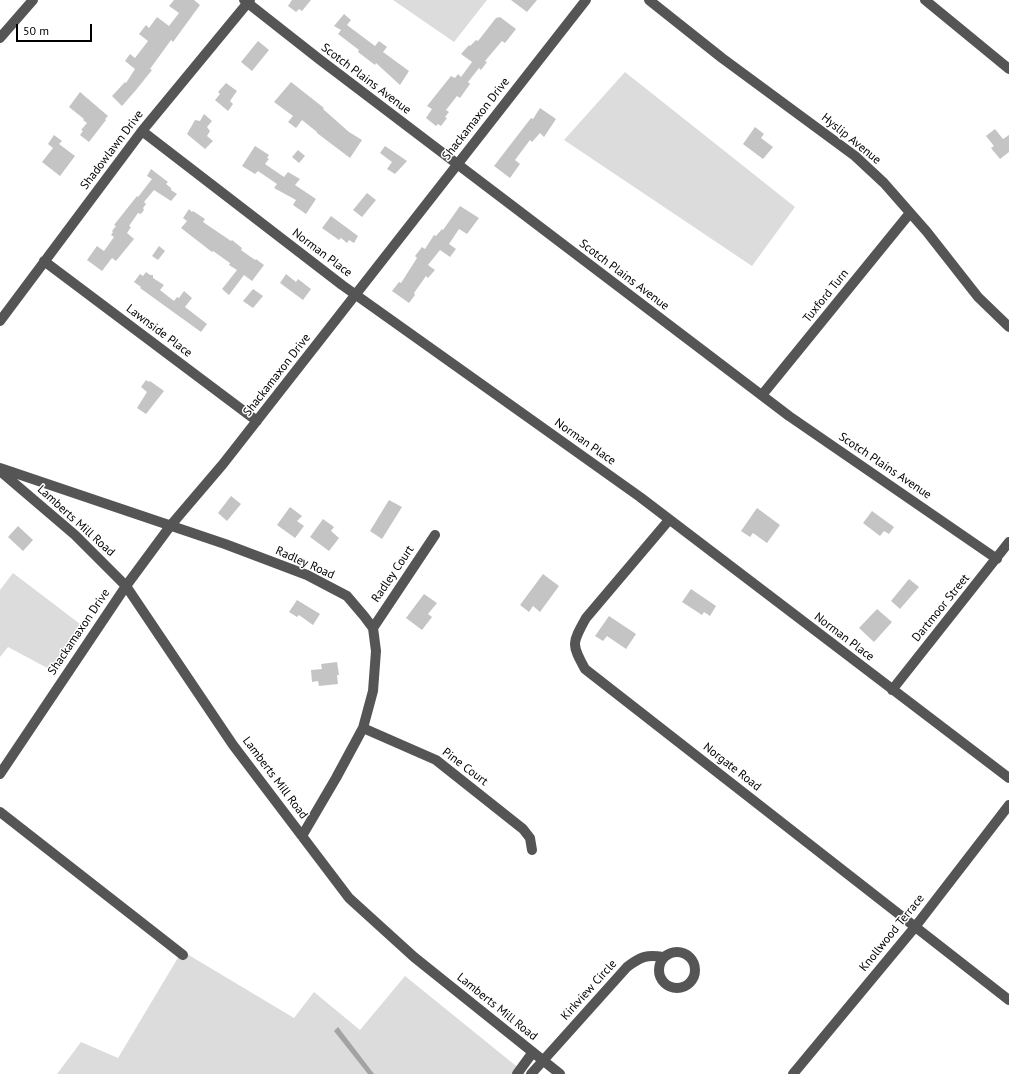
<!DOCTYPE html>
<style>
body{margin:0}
#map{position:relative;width:1009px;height:1074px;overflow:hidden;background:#fff;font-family:"PT Sans",sans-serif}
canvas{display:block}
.scale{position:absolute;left:16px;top:24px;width:76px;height:18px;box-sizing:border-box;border:2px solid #000;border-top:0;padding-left:5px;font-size:12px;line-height:14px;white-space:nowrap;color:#000;-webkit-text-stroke:3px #fff;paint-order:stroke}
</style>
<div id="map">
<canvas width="1009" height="1074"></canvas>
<div class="scale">50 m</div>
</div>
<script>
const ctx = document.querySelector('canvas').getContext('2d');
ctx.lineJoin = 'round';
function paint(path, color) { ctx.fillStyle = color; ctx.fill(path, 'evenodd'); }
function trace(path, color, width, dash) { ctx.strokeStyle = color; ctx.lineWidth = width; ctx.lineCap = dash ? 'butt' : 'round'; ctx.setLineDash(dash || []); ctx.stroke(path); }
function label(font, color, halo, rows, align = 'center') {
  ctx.font = font + ' "PT Sans",sans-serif'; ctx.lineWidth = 3; ctx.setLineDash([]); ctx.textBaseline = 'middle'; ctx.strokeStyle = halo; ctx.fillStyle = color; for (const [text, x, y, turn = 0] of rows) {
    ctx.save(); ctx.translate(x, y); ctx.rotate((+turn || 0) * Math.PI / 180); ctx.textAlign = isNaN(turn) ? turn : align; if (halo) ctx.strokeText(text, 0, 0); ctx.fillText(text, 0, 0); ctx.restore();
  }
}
const green = new Path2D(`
 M393,0H487L454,42Z
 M625,72L795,207L752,266L564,140Z
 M13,573L84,627L53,671L8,647L0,657V590Z
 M182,951L294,1018L314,992L360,1030L405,976L526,1074H57L81,1042L118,1058Z`);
const water = new Path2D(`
 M338,1027L374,1074H368L334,1031Z`);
const building = new Path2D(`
 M174,0H194L200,5L173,42L171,40L150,69L152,70L136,90L122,106L112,96L125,82L126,83L135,69L125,61L130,54L135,58L148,41L139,34L146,25L149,28L157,17L169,26L179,13L169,6Z
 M292,0H311L302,11L299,9L296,12L288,6Z
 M511,0H537L527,12Z
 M344,14L351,20L347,25L375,46L379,41L387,47L383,52L409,71L400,85L376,63L375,65L358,52L359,50L338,34L341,30L334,26Z
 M500,17L516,29L505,43L502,41L485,61L487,62L481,70L479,68L468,82L470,84L460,98L457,96L446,110L449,112L445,117L447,118L441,126L438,124L436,126L426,118L432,109L427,106L451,76L455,78L458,74L461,77L472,62L461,54L469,45L470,46L476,40L478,41L496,18Z
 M258,41L269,50L252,71L241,62Z
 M291,82L324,108L323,109L349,132L362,140L350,158L317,133V132L302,120L296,128L288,122L293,116L274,102Z
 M226,83L237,91L230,101L233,104L228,111L215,100L220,94L218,92Z
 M80,92L108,116L105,119L106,120L89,142L80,135L83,131L81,130L87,123L83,120L84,119L69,107Z
 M540,108L556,119L544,137L540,133L532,142L530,140L515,160L520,164L510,178L494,166L531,118L533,119Z
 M204,114L212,121L207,127L210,131L207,136L213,141L205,149L187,134L195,120L200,121Z
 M755,127L764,134L761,138L773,147L763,159L743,144Z
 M995,129L1003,139L1009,135V152L1000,159L991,148L994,146L986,136Z
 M54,135L62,141L59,144L75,156L60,176L42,162L53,148L48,144Z
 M255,146L269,155L267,158L269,159L265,164L284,177L288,172L300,179L295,185L316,199L306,214L293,205L296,200L274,188L277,184L258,171L255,174L242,166Z
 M385,146L407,161L395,174L387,169L392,162L380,153Z
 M298,150L305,156L299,163L292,157Z
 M151,169L168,182L166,184L171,188V190L177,194L171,201L154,190L144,202L146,204L143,208L144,210L141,214L138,213L129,226L131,227L127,233L134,239L116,261L112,258L102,271L87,260L97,246L104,251L114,237L111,235L113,232L112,231L116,226L114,225L137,196L138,197L152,179L147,176Z
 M367,193L376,200L362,217L353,210Z
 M460,206L479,218L467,234L459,229L449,244L456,249L450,257L440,250L428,265L435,270L428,278L426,276L414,293L415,295L409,303L392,291L399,282L401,283L417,258L415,256L422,247L425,249L434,235L436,236L442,229L443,230Z
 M189,209L192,212L193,211L205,219L203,222L231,241L232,240L242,248L241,250L255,260L256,259L264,265L252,281L244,275L229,295L222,289L237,270L229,265L230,263L213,251L212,252L181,228L187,221L183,218Z
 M331,216L358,236L354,243L349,240L347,243L341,238L339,240L322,228Z
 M159,246L165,251L158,260L152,256Z
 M146,272L150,275H153V278L164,285L160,290L174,301L177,297L179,298L184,291L192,298L185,307L207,324L201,332L140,288L141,287L134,282L140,274L143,276Z
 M286,274L296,282L298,279L311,289L303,300L280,283Z
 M253,289L263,296L253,308L243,301Z
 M146,380L149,382L150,381L164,391L146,414L137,408L147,392L141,387Z
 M231,496L241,504L227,521L218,513Z
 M389,500L402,507L382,539L370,531Z
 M290,507L302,516L297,521L304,526L295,538L277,525Z
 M757,508L780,525L767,543L753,533L750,537L741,531Z
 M872,511L894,527L889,534L884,531L880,536L863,523Z
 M323,519L334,527L331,531L339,538L329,551L310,537Z
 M18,526L33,540L23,551L8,537Z
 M543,574L559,586L540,612L533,606L529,612L520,605Z
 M909,579L919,587L900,609L891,601Z
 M691,589L716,606L710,616L704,612L702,615L682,602Z
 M424,594L437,603L428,614L432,617L422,630L406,618Z
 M297,600L320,614L313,625L299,615L297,617L289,612Z
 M877,609L892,622L874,642L859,628Z
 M609,616L636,634L626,649L607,636L603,641L595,636Z
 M337,662L339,675H337L338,684L319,686L318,681L312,682L311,670L322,669L321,664Z`);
const minor = new Path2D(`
 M244,0L319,59L789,416L997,559
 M649,0L722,58L855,156L884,183L927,232L978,297L1009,327
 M925,0L1009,69
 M0,38L33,0
 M142,131L342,285L640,497L1009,778
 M44,261L257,421
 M0,321L142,131L250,0
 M762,395L910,213
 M0,468L225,544L307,575L347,596L364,616L373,628L376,651L373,691L363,728L336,778L302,836
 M0,471L75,535L126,586L233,745L349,898L414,957L560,1074
 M669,520L586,618C572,643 571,644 585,669L1009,1000
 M373,628L435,535
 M892,690L1009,542
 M363,728L436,760L523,829L530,838L532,850
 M0,774L126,586L171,525L223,464L586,0
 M0,812L183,955
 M659 970a18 18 0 1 1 36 0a18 18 0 1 1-36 0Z
 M517,1074L533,1052
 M531,1074L627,967C640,957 647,954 663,957
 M793,1074L915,927L1009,805`);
const streetNames = [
 ["Scotch Plains Avenue",366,79,37],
 ["Shackamaxon Drive",476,119,-52],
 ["Hyslip Avenue",851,139,39],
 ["Shadowlawn Drive",112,150,-53],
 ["Norman Place",322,253,37],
 ["Scotch Plains Avenue",624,275,37],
 ["Tuxford Turn",826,296,-51],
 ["Lawnside Place",159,331,37],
 ["Shackamaxon Drive",277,375,-52],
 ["Norman Place",585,442,35],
 ["Scotch Plains Avenue",885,466,34],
 ["Lamberts Mill Road",76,521,42],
 ["Radley Road",305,563,24],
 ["Radley Court",393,574,-56],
 ["Dartmoor Street",941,608,-51],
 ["Shackamaxon Drive",79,632,-56],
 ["Norman Place",844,637,37],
 ["Pine Court",465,767,37],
 ["Norgate Road",732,767,38],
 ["Lamberts Mill Road",275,778,53],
 ["Knollwood Terrace",892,933,-51],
 ["Kirkview Circle",589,990,-48],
 ["Lamberts Mill Road",497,1007,39]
];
paint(green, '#dcdcdc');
paint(water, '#a3a3a3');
paint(building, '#c4c4c4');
trace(minor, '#555', 10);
label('12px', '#000', '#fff', streetNames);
</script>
